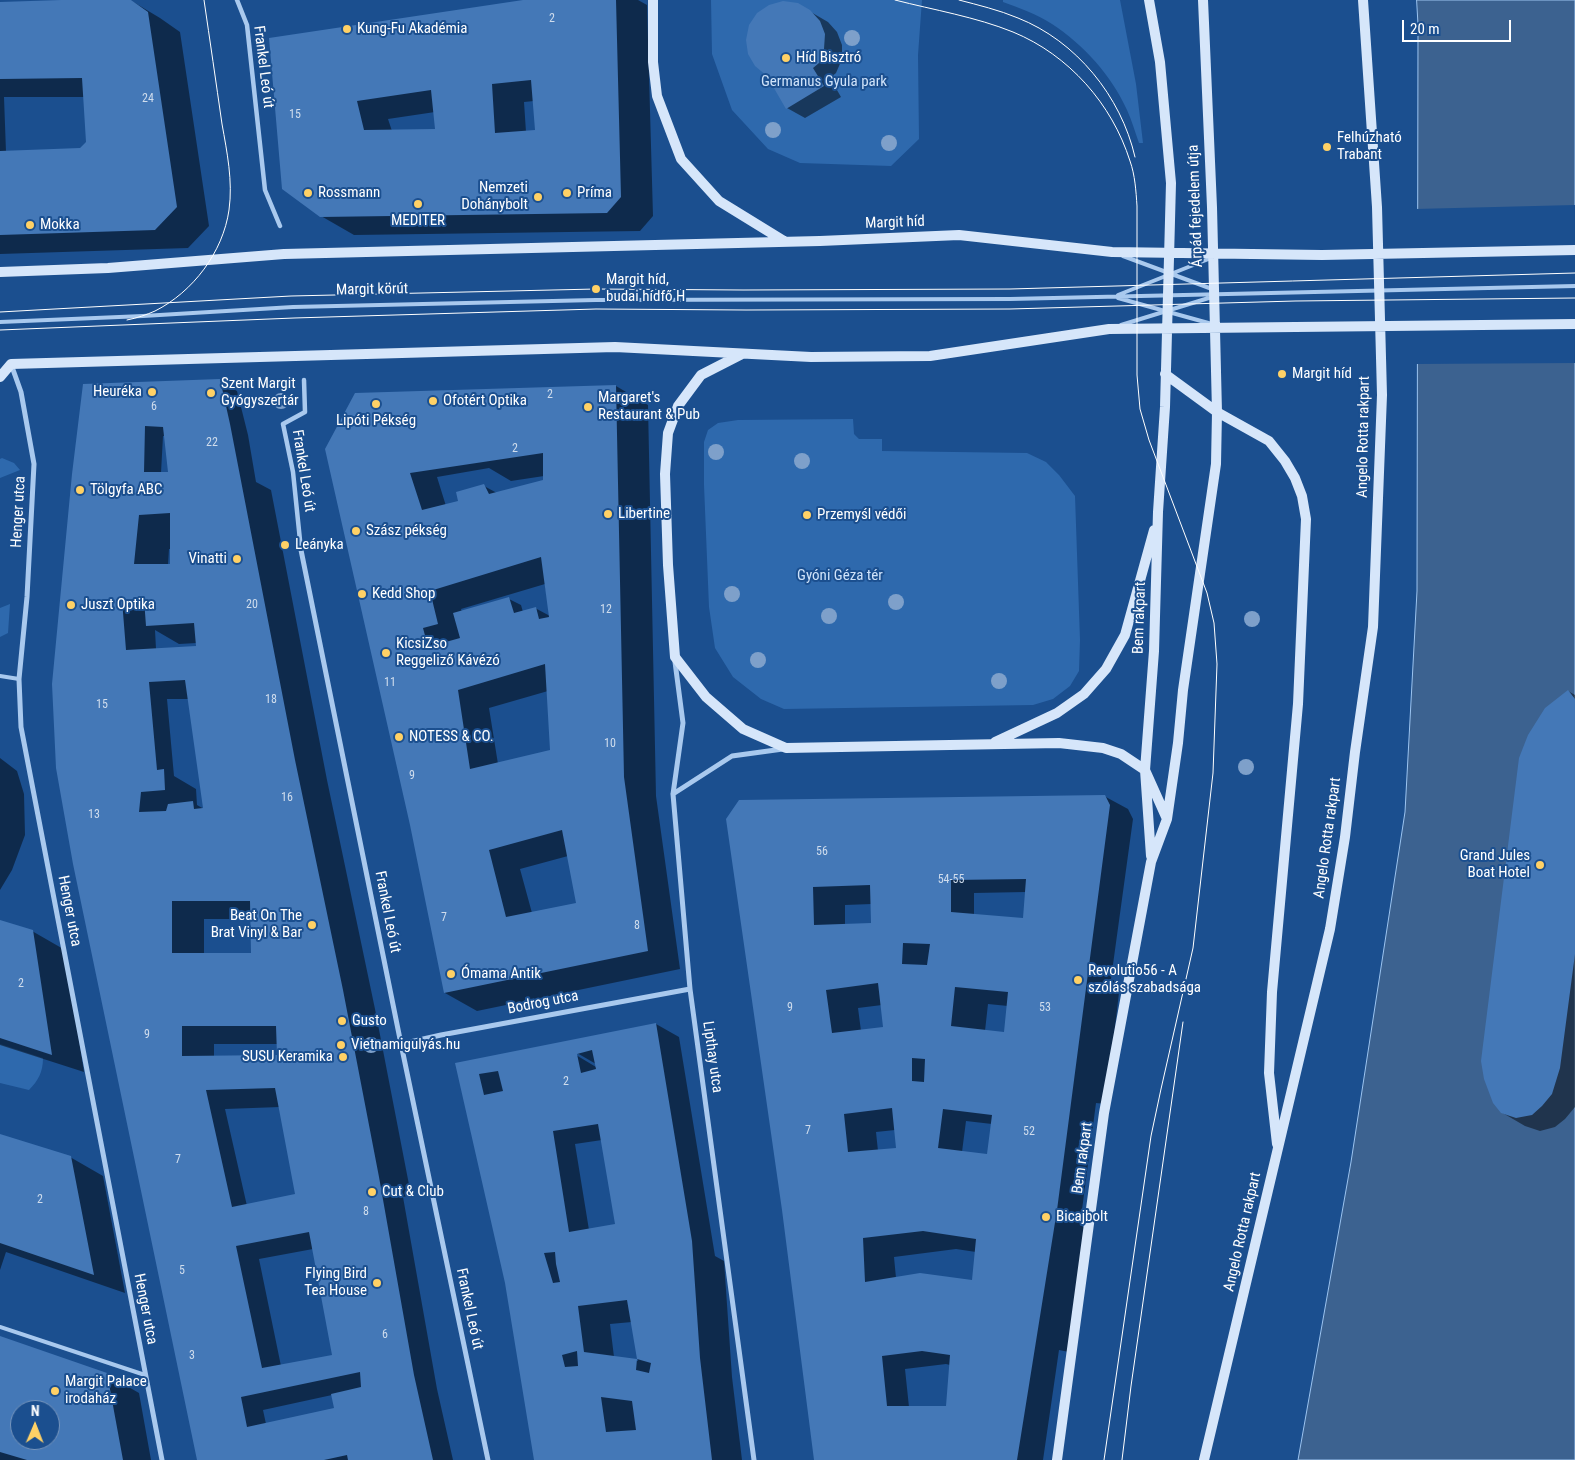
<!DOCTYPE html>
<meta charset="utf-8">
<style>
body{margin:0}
#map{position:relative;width:1575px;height:1460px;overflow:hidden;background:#1b4f8f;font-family:"Roboto Condensed",sans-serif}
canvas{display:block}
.north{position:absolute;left:10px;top:1400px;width:50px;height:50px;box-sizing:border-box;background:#1b4f8f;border:1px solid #7695bc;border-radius:50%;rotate:1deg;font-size:14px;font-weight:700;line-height:20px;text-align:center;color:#fff}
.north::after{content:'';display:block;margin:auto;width:18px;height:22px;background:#ffd166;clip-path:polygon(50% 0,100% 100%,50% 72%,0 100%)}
.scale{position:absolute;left:1402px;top:20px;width:109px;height:22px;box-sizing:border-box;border:2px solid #fff;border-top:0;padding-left:6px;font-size:15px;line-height:18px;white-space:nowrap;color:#fff;-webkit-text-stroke:4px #1b4f8f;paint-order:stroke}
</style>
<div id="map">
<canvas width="1575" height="1460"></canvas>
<div class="north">N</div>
<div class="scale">20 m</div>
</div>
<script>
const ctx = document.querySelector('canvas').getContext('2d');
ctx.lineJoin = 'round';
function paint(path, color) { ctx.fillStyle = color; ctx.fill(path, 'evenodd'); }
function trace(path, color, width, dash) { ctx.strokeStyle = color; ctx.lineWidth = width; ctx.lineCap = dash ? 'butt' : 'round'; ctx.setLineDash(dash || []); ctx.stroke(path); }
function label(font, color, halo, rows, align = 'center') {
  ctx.font = font + ' "Roboto Condensed",sans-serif'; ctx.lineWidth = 4; ctx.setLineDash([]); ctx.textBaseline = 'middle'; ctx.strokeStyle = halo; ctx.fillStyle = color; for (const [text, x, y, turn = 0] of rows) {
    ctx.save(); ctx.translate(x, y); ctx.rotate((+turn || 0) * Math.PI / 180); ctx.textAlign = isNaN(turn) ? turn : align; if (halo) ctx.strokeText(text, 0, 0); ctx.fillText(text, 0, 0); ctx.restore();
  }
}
const green = new Path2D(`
 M711,0H922L918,55L919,139L891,166L800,163L768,149L732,110L712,54Z
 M1003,0H1120L1136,84L1143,143H1139C1135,132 1132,121 1127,110C1111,75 1084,45 1052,24C1037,14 1019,8 1003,2Z
 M853,419L854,434L859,439H882V451L1027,453L1046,462L1059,475L1075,496L1080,640L1079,671L1070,686L1053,699L1033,705L784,709L761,699L733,677L715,648L709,607L704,485V442L708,430L718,423L738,420Z
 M2,458L14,463L20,470L0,478V459Z
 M10,604L8,633L0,637V608Z
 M0,1044L43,1058C43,1072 38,1081 29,1090L0,1083Z`);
const water = new Path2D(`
 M1417,0H1575V1460H1298L1351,1162L1405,812L1417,591L1418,25Z`);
const pier = new Path2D(`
 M1575,205V363L1415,364V209Z`);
const shadow = new Path2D(`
 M94,0H130L160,18L180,32L209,226L188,248L0,254V4ZM4,97H85L87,142L81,150L6,152Z
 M531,0H638L647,5L653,216L640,231L354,235L321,216L270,39ZM534,101L537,131L526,132L524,102ZM435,112L436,130L392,131L388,119Z
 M797,4L828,22L837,32L842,45V59L836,73L830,78L841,97L805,118L787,108Z
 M219,381L237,391L248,435L256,482L271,490L327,780L375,1009L411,1195L403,1197L437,1389L453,1460H199L84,385ZM163,436H165L173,473H161ZM169,549H171V565H168ZM155,630L179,644L197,643V647L156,649ZM167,699H189L204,809L197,805L196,789L174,776ZM204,919H252V954H204ZM214,1044H278V1056L214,1057ZM280,1107L299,1195L247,1206L225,1109ZM313,1249L333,1356L281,1366L259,1259ZM332,1395L335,1409L266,1424L263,1410Z
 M616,386L648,405L656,796L680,969L477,1011L445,993L411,825L327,450ZM489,468L511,481L544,476V481L497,493L484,486L459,502L446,506L437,477ZM545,584L550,616L535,608L523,612L521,605L509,599L462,612L461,609ZM548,691L551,751L498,764L489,708ZM568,856L577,904L532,913L520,869Z
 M1568,691L1575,695V1107L1565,1119L1555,1127L1540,1131L1525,1126L1501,1112Z
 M0,758L17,771L24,794L25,835L12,870L0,890Z
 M1104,796L1128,809L1133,819L1111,979L1120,984L1106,1104L1096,1103L1080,1225L1089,1230L1069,1352L1059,1350L1043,1460H815L783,1210L727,819ZM1026,892L1024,919L974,915V893ZM872,904L873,924L845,925V905ZM988,1004L1008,1006L1005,1033L985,1031ZM882,1005L885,1028L861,1031L858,1008ZM966,1121L992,1124L988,1156L962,1152ZM895,1130L897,1149L878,1151L876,1132ZM956,1249L976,1252L974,1282L896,1278L894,1257ZM946,1364L950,1365L947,1407H909L905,1369Z
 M0,922L32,931L65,950L84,1072L0,1045Z
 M656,1024L679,1037L715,1256L724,1261L732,1377L742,1460H536L507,1283L456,1064ZM577,1053L596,1064V1067L576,1055ZM602,1140L616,1225L589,1230L575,1144ZM632,1322L638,1361L614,1357L610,1324Z
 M0,1135L70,1157L103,1176L125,1293L6,1252L0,1270Z
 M0,1337L106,1374L139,1393L151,1460H0ZM20,1410H50V1440H20Z`);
const building = new Path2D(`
 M61,0H131L148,12L177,207L155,230L0,235V151L80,148L86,142L82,78L0,79V2Z
 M523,0H616L621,197L607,213L320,217L282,189L269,38ZM531,80L535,130L495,133L492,84ZM431,90L435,129L364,130L357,101Z
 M783,1L798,3L810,10L820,21L825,34L824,49L819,63L813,68L824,86L786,109L767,76L755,66L748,54L746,40L749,25L757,13L769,5Z
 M220,379L230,424L295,760L343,990L379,1177L414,1375L433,1460H348L347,1455L324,1460H197L73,864L56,768L52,684L72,474L83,384ZM145,426L163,427L168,472H144ZM170,513V564H134L139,515ZM144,599L146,626L194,623L196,646L126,650L122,600ZM185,680L203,808L194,809L193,801L168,804L166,811L139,812L141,792L165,790L164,769L157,770L149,682ZM172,901H250L251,953H172ZM182,1026H276L277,1055L182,1056ZM275,1088L295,1194L232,1207L206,1090ZM309,1232L332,1355L262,1368L236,1246ZM360,1372L361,1387L331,1394L334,1408L247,1427L241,1397Z
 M616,385L624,777L648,951L444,993L410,825L325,449L355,393ZM543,453V480L489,494L484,484L456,492L458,501L422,510L410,473ZM541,557L549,617L539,619L536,607L514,613L509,597L453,613L460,638L428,647L423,628L438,624L430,591ZM545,664L550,750L470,769L458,690ZM562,830L576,903L506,917L489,850Z
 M1568,690L1575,699V954L1560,1068L1552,1094L1542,1106L1532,1115L1516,1118L1501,1113L1493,1103L1484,1079L1481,1061L1519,758L1528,735L1545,708Z
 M1105,795L1110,805L1057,1210L1017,1460H814L782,1210L726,819L739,800ZM1026,879L1023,918L951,912V880ZM870,885L871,923L814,925L813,887ZM903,943L930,944L927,965L902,964ZM878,983L883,1027L832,1033L826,990ZM955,987L1008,992L1004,1032L951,1026ZM912,1058L925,1059L924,1082L912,1081ZM892,1108L896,1148L848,1152L844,1114ZM943,1109L992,1115L987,1154L938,1148ZM923,1231L976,1239L972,1280L920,1273L865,1282L863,1238ZM922,1351L950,1355L946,1406H887L882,1356Z
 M0,920L33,930L52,1055L0,1038Z
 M656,1023L692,1241L700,1358L712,1460H534L505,1283L455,1063ZM592,1050L596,1069L581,1073L577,1054ZM498,1071L503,1091L484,1095L479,1074ZM598,1124L615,1224L569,1232L553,1131ZM555,1252L556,1264L560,1282L553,1283L544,1253ZM627,1300L637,1359L651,1363L649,1373L636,1370L637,1359L584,1352L578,1306ZM577,1351L578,1366L565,1367L562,1355ZM601,1397L632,1401L636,1430L606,1432Z
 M0,1134L71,1156L94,1275L0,1243Z
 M0,1336L107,1373L123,1460H27L0,1452ZM20,1410H50V1440H20Z`);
const service = new Path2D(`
 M1123,256L1212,289
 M1118,295L1211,258
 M1118,298L1212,324
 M0,322L143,316L293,307L596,300L1010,299L1575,286
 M1121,325L1212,297
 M0,676L19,679
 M0,1327L145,1375`);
const pedestrian = new Path2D(`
 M237,0L247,25L265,190L280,226
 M301,550L293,472L283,424L305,412L304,380`);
const minor = new Path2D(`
 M11,364L21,392L34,464L27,597L19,679L21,727L162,1460
 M301,550L401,1044L488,1460
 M675,662L683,723L673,794L690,989L754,1460
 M673,794L732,756L783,749
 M401,1044L441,1035L690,989`);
const secondary = new Path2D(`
 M653,0V62L657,96L681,159L719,201L784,241
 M1149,0L1160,62L1171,183L1165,407L1158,512L1154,651L1145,770L1151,856
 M0,272L108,268L284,254L820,241L959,235L1112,252L1322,255L1575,250
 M742,354L701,375L678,406L668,433L665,474L668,565L675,657L706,697L743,729L786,748L1059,743L1103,748L1121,754L1145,770L1167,819
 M1165,374L1217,412L1269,441L1285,461L1295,478L1302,496L1306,519L1298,704L1272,992L1269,1073L1277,1144
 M0,377L11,364L615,347L811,357L930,356L1109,329L1575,324
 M995,742L1057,713L1084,694L1106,669L1125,635L1154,530
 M1057,1460L1104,1113L1151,862L1167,819L1178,743L1183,690L1216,464L1217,412L1212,207L1203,0
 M1204,1460L1330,929L1345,837L1355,752L1373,627L1382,395L1377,207L1363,0`);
const tram = new Path2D(`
 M895,0C934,10 976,17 1013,32C1069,55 1112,104 1130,161C1135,175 1136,191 1137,206V375L1140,409L1149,440L1207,593L1214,623L1217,664L1213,773L1193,948L1161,1089L1151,1136L1104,1460
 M959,0C978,5 999,10 1018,18C1076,41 1121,96 1135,157
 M0,312L291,296L596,289L743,290L1010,289L1575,273
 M127,320C137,318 146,315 155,311C193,292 223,252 229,210C233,181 227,152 222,124C216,82 210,41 204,0
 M0,330L294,318L596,309L746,310L1010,309L1295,301L1575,298
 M1122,1460L1131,1386L1183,1022`);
const trees = [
 [852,38],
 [773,130],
 [889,143],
 [281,401],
 [716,452],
 [802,461],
 [732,594],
 [896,602],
 [829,616],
 [1252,619],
 [758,660],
 [999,681],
 [1246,767],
 [371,1045]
];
const markers = [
 [347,29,5,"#ffd166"],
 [786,58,5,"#ffd166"],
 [1327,147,5,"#ffd166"],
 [308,193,5,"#ffd166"],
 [567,193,5,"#ffd166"],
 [538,197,5,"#ffd166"],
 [418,204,5,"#ffd166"],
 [30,225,5,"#ffd166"],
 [596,289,5,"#ffd166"],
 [1282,374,5,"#ffd166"],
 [152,392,5,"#ffd166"],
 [211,393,5,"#ffd166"],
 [433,401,5,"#ffd166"],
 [376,404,5,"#ffd166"],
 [588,407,5,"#ffd166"],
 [80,490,5,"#ffd166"],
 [608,514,5,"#ffd166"],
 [807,515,5,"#ffd166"],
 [356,531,5,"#ffd166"],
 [285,545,5,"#ffd166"],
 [237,559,5,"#ffd166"],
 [362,594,5,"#ffd166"],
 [71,605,5,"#ffd166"],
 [386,653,5,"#ffd166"],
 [399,737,5,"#ffd166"],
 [1540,865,5,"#ffd166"],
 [312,925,5,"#ffd166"],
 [451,974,5,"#ffd166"],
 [1078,980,5,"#ffd166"],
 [342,1021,5,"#ffd166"],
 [341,1045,5,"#ffd166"],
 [343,1057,5,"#ffd166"],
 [372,1192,5,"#ffd166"],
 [1046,1217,5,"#ffd166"],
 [377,1283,5,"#ffd166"],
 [55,1391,5,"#ffd166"]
];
const numberNames = [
 ["2",552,19],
 ["24",148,99],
 ["15",295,115],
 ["2",550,395],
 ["6",154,407],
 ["22",212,443],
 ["2",515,449],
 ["20",252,605],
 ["12",606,610],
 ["11",390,683],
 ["18",271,700],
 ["15",102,705],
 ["10",610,744],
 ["9",412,776],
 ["16",287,798],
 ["13",94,815],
 ["56",822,852],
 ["54-55",951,880],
 ["7",444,918],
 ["8",637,926],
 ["2",21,984],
 ["9",790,1008],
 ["53",1045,1008],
 ["9",147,1035],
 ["2",566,1082],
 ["7",808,1131],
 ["52",1029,1132],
 ["7",178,1160],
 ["2",40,1200],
 ["8",366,1212],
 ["5",182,1271],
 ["6",385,1335],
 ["3",192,1356]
];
const poiNames = [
 ["Kung-Fu Akadémia",357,29],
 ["Híd Bisztró",796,58],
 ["Felhúzható",1337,138],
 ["Trabant",1337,155],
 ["Nemzeti",528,188,"right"],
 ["Dohánybolt",528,205,"right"],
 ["Rossmann",318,193],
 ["Príma",577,193],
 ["MEDITER",418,221,"center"],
 ["Mokka",40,225],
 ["Margit híd,",606,280],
 ["budai hídfő H",606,297],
 ["Margit híd",1292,374],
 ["Szent Margit",221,384],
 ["Gyógyszertár",221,401],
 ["Heuréka",142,392,"right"],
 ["Margaret's",598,398],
 ["Restaurant & Pub",598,415],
 ["Ofotért Optika",443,401],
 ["Lipóti Pékség",376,421,"center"],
 ["Tölgyfa ABC",90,490],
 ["Libertine",618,514],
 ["Przemyśl védői",817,515],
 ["Szász pékség",366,531],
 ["Leányka",295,545],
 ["Vinatti",227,559,"right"],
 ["Kedd Shop",372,594],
 ["Juszt Optika",81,605],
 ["KicsiZso",396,644],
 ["Reggeliző Kávézó",396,661],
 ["NOTESS & CO.",409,737],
 ["Grand Jules",1530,856,"right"],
 ["Boat Hotel",1530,873,"right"],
 ["Beat On The",302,916,"right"],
 ["Brat Vinyl & Bar",302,933,"right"],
 ["Revolutio56 - A",1088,971],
 ["szólás szabadsága",1088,988],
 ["Ómama Antik",461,974],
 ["Gusto",352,1021],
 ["Vietnamigulyás.hu",351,1045],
 ["SUSU Keramika",333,1057,"right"],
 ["Cut & Club",382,1192],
 ["Bicajbolt",1056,1217],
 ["Flying Bird",367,1274,"right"],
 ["Tea House",367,1291,"right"],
 ["Margit Palace",65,1382],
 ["irodaház",65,1399]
];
const streetNames = [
 ["Frankel Leó út",263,67,83],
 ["Árpád fejedelem útja",1196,206,-92],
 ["Margit híd",895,223,-2],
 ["Margit körút",372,290,-1],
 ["Angelo Rotta rakpart",1364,437,-89],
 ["Frankel Leó út",303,471,81],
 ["Henger utca",19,512,-87],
 ["Bem rakpart",1140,618,-88],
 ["Angelo Rotta rakpart",1328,838,-82],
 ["Henger utca",69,911,79],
 ["Frankel Leó út",387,912,79],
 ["Bodrog utca",543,1003,-11],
 ["Lipthay utca",712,1057,82],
 ["Bem rakpart",1083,1158,-82],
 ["Angelo Rotta rakpart",1243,1232,-77],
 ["Henger utca",145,1309,79],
 ["Frankel Leó út",469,1309,78]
];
const parkNames = [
 ["Germanus Gyula park",824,82],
 ["Gyóni Géza tér",840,576]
];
paint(green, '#2e69ad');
paint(water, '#3c6290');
trace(water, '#9cc4f0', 1);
paint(pier, '#1b4f8f');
paint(shadow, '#0007');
paint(building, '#4478b7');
trace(service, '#a9c9ee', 4);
trace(pedestrian, '#a9c9ee', 4.5);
trace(minor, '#a9c9ee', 5);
trace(secondary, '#d6e6fa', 10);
trace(tram, '#fff', 1);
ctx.fillStyle = '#7ea0ca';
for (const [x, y] of trees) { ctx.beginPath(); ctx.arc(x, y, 8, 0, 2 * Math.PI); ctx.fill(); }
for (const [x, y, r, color] of markers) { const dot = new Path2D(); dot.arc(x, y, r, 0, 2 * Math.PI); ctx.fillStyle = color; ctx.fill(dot); trace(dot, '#1b4f8f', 2); }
label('12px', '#d0dded', null, numberNames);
label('15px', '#fff', '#1b4f8f', poiNames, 'left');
label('15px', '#fff', '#1b4f8f', streetNames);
label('15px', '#cfe3fa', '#1b4f8f', parkNames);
</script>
